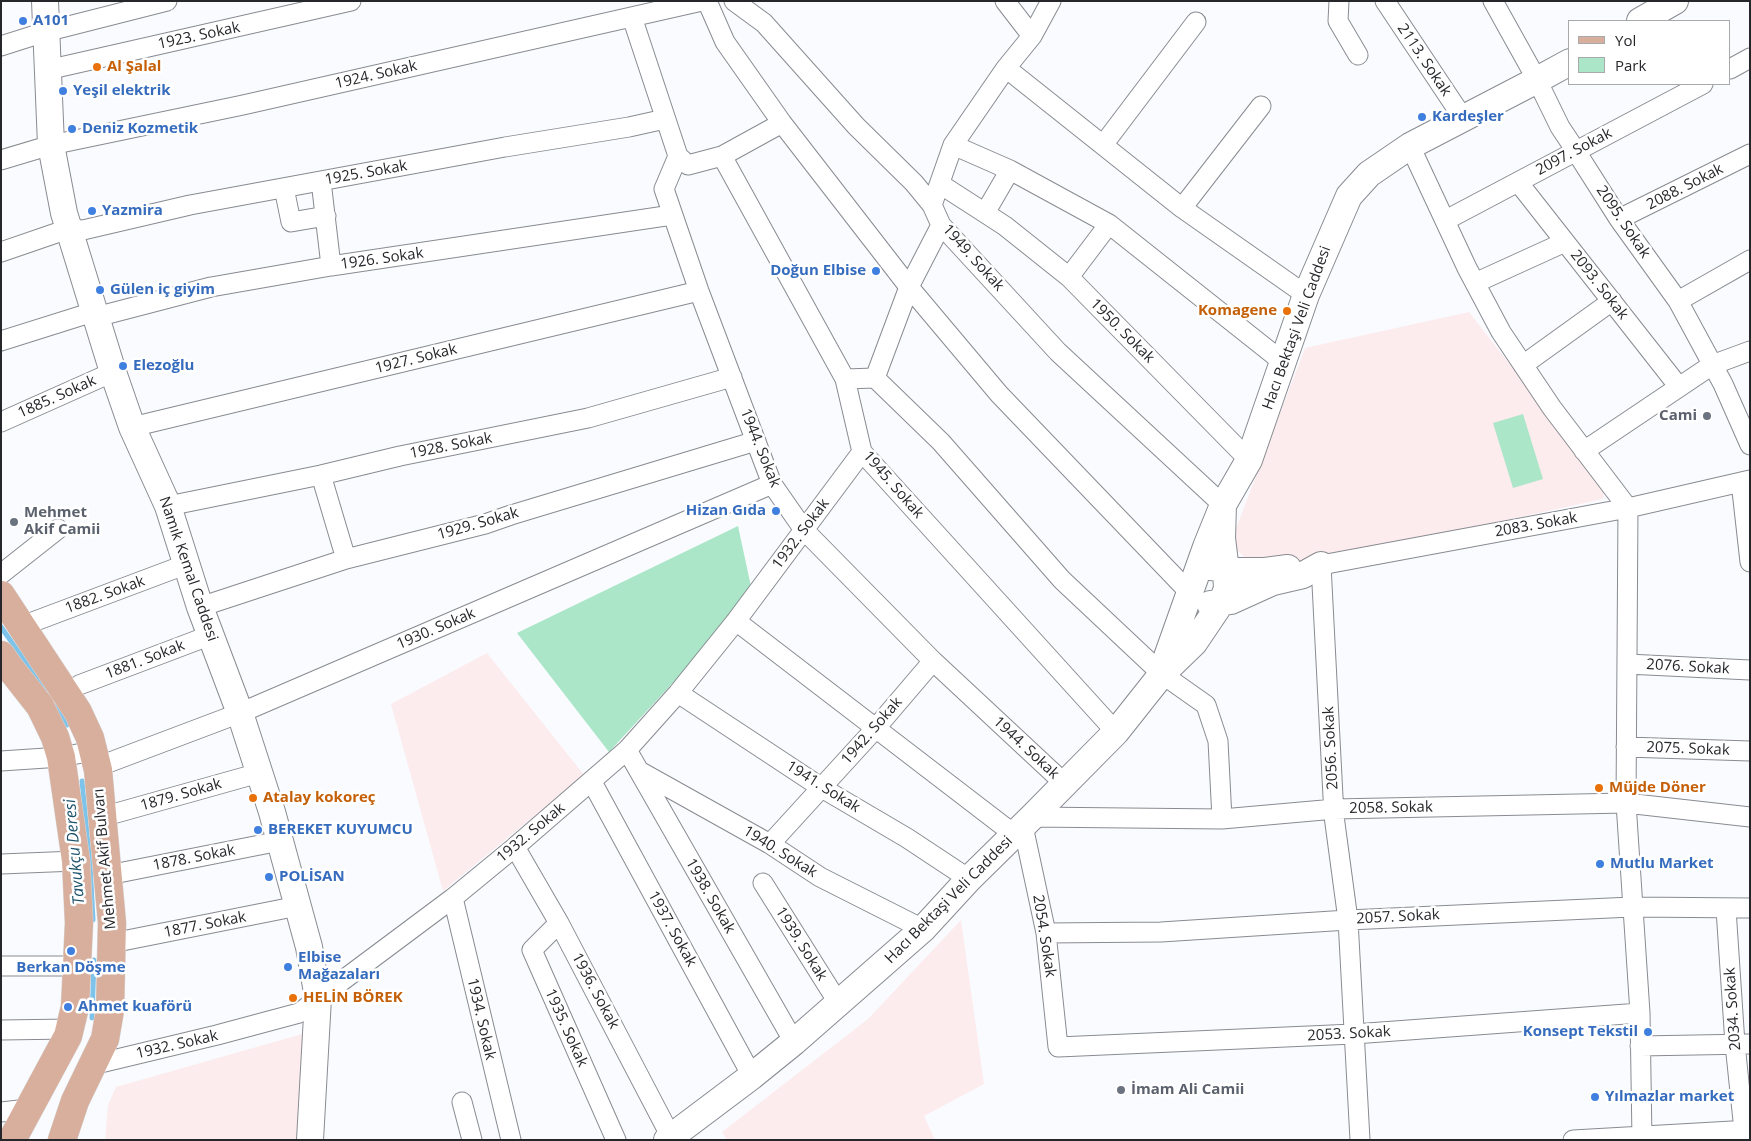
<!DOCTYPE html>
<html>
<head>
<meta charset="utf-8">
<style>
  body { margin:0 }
  #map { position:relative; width:1751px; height:1141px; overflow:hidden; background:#f9fbff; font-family:"Open Sans",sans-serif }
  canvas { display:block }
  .frame { position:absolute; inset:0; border:2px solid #26272a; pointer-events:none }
  .legend { position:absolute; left:1568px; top:20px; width:162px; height:65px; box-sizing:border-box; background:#fff; border:1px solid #a8a9aa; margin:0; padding:6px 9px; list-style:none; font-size:15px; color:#26272a }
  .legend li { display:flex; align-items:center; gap:10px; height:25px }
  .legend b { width:25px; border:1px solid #a8a9aa }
</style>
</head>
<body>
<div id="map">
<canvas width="1751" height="1141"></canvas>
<div class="frame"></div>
<ul class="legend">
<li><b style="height:6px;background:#d8af9d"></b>Yol</li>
<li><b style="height:14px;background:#abe6c8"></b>Park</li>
</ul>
</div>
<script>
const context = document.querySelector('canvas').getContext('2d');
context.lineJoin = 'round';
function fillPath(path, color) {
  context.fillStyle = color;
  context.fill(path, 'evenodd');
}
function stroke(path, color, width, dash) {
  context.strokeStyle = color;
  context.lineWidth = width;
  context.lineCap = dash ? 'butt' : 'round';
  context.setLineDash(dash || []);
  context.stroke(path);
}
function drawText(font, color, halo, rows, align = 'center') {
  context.font = font + ' "Open Sans",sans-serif';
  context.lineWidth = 5;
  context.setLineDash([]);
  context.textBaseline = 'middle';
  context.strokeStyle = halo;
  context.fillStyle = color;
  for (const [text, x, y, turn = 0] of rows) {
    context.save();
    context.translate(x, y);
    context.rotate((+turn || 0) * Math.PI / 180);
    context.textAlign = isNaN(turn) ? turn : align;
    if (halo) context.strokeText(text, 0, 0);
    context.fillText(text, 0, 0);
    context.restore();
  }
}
fillPath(new Path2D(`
  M1469 312 1605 486 1603 499 1262 573 1230 544 1305 348Z
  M487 653 584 775 443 891 391 704Z
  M961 920 984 1084 924 1116 935 1140H727L722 1132 868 1019Z
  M302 1034 305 1060 299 1140H105L108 1105 116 1087Z`), '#fdeced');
fillPath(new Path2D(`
  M1523 414 1543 479 1513 488 1493 423Z
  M738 526 753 596 609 752 517 633Z`), '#abe6c8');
stroke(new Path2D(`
  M1 627 56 705 67 725
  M82 781 90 864 93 920
  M92 1018 94 960`), '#7ec3e9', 5);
const street = new Path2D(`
  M707 1 725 42 782 123 909 287 999 394 1190 593
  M734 1 764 23 856 126 914 183 932 205 941 225 1058 352 1223 505
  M1005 1 1032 36
  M1339 1 1338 21 1358 55
  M1385 1 1463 118
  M1493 1 1537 80 1560 127 1570 142 1619 219 1678 301 1723 384 1750 445
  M632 17 678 156 664 189 699 291 772 484 804 530 933 661 1065 784
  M1 46 45 32 167 1
  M1006 68 1032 36 1051 1
  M1730 69 1750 58
  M47 70 351 1
  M1103 145 1196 22
  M1410 146 1467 268 1501 332 1552 408 1628 508 1626 803 1640 1013 1642 1140
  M678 156 688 165 722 156 845 379 862 452 1116 732
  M722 156 782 123
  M1 160 51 145 243 105 702 1
  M1010 170 985 213 1005 226 1069 277 1249 460
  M321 181 331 266
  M1518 182 1679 387
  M940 184 985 213
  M284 188 291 222 326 216
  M932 205 953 145
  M1182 208 1261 106
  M1619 219 1750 154
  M1446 220 1703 84
  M1 252 68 229 83 230 190 205 505 147 629 127 665 119
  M1069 277 1109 224
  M1475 283 1565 242
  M1678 301 1750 260
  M96 317 211 287 331 266 672 215
  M1 341 93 312
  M1283 362 1109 224 1010 170 953 145 1006 68 1182 208 1306 295
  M1523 365 1612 301
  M875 378 909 287 941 225
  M845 379 875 378 941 442 1062 580 1162 674 1206 705 1218 741 1222 819
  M1 422 113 372
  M132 427 699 291
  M1584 451 1712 365 1750 351
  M321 475 346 559
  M1741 482 1750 562
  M168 506 321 475 400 456 588 418 732 377
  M1 574 58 529
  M200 607 346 559 485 524 511 515 756 441
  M736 621 1015 835
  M22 626 187 564
  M1627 664 1750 670
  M79 685 211 635
  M678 693 822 788 907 838 969 879
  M1626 747 1750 751
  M627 750 794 1042
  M1 761 61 757 93 751
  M97 767 240 713 772 484
  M641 772 770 844 820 877 923 929
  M592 782 752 1076
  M102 817 259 773
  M1032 817 1222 819 1335 809 1626 803 1750 817
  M1023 826 1046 933 1058 1047 1354 1034 1640 1013
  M770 844 875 729 933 661
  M515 847 559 923 671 1137
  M1 864 76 861
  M108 875 280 841
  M763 883 839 1004
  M453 898 511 1140
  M1726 909 1735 1044 1745 1140
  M559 923 532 950 616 1140
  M1046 933 1161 932 1348 920 1632 907 1750 908
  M112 943 298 906
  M1 966H77
  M1 1030 70 1029
  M1640 1046 1750 1044
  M92 1065 217 1035 299 1013 453 898 515 847 627 750 678 693 736 621 862 452
  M462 1102 472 1140
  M1 1112 28 1109
  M1360 1140 1348 920 1334 816 1321 565 1628 508 1750 480
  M1573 1140 1750 1130`);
const secondary = new Path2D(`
  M45 1 51 145 64 213 113 372 132 427 168 506 200 607 240 713 272 812 309 947 318 998 310 1140
  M1640 21 1675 1
  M1210 567 1237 571H1265L1288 568
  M1210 604 1231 601 1273 582 1303 575 1321 565
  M1163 668 1206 547 1223 505 1249 460 1306 295 1349 196 1369 174 1410 146 1537 80 1570 62
  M667 1140 752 1076 794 1042 923 929 969 879 1032 817 1116 732 1162 674 1194 643 1221 603 1227 589 1226 571 1222 538 1223 505`);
const primary = new Path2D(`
  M1 595 78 712 90 738 98 770 112 923 110 1010 105 1039 75 1101 62 1140
  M1 655 10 668 40 706 55 737 61 757 76 861 79 923 75 1007 68 1036 12 1140`);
stroke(street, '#888b91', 21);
stroke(secondary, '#888b91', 28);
stroke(primary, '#d8d8d9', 29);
stroke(street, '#fff', 19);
stroke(secondary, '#fff', 26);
stroke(primary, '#d8af9d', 28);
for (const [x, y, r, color] of [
  [23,21,5,"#3f7fe0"],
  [97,67,5,"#e8710a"],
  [63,91,5,"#3f7fe0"],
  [1422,117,5,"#3f7fe0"],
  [72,129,5,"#3f7fe0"],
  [92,211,5,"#3f7fe0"],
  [876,271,5,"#3f7fe0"],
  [100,290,5,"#3f7fe0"],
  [1287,311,5,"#e8710a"],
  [123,366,5,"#3f7fe0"],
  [1707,416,5,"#6b7280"],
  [776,511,5,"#3f7fe0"],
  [14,522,5,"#6b7280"],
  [1599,788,5,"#e8710a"],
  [253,798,5,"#e8710a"],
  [258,830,5,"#3f7fe0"],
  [1600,864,5,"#3f7fe0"],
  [269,877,5,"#3f7fe0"],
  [71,951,5,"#3f7fe0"],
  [288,967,5,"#3f7fe0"],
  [293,998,5,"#e8710a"],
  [68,1007,5,"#3f7fe0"],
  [1648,1032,5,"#3f7fe0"],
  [1121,1090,5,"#6b7280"],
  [1595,1097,5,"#3f7fe0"]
]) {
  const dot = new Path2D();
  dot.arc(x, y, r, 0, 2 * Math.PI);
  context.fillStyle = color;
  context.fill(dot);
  stroke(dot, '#fff', 2);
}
drawText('bold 15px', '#366cbe', '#fff', [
  ["A101",33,21],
  ["Yeşil elektrik",73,91],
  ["Kardeşler",1432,117],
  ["Deniz Kozmetik",82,129],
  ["Yazmira",102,211],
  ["Doğun Elbise",866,271,"right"],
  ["Gülen iç giyim",110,290],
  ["Elezoğlu",133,366],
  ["Hizan Gıda",766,511,"right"],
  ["BEREKET KUYUMCU",268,830],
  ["Mutlu Market",1610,864],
  ["POLİSAN",279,877],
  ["Elbise",298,958],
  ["Mağazaları",298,975],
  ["Berkan Döşme",71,968,"center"],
  ["Ahmet kuaförü",78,1007],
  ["Konsept Tekstil",1638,1032,"right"],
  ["Yılmazlar market",1605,1097]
], 'left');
drawText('15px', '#26272a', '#fff', [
  ["1923. Sokak",199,36,-12],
  ["2113. Sokak",1424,60,56],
  ["1924. Sokak",376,75,-13],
  ["2097. Sokak",1574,152,-28],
  ["1925. Sokak",366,173,-10],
  ["2088. Sokak",1685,187,-27],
  ["2095. Sokak",1623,222,56],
  ["1949. Sokak",973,258,48],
  ["1926. Sokak",382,259,-8],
  ["2093. Sokak",1599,285,52],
  ["Hacı Bektaşi Veli Caddesi",1297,328,-70],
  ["1950. Sokak",1122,331,45],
  ["1927. Sokak",416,359,-14],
  ["1885. Sokak",57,397,-24],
  ["1928. Sokak",451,446,-11],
  ["1944. Sokak",760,448,68],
  ["1945. Sokak",893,485,49],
  ["1929. Sokak",478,524,-16],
  ["2083. Sokak",1536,525,-10],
  ["1932. Sokak",801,534,-53],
  ["Namık Kemal Caddesi",188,569,71],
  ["1882. Sokak",105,595,-20],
  ["1930. Sokak",436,629,-23],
  ["1881. Sokak",145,660,-21],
  ["2076. Sokak",1688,667,3],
  ["1942. Sokak",872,731,-49],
  ["1944. Sokak",1026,748,43],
  ["2056. Sokak",1331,748,-93],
  ["2075. Sokak",1688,749,2],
  ["1941. Sokak",823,787,32],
  ["1879. Sokak",181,795,-16],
  ["2058. Sokak",1391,808,-1],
  ["1932. Sokak",531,833,-40],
  ["1940. Sokak",780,852,32],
  ["1878. Sokak",194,858,-11],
  ["Mehmet Akif Bulvarı",105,859,-95],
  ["1938. Sokak",710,896,60],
  ["Hacı Bektaşi Veli Caddesi",949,900,-45],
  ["2057. Sokak",1398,917,-3],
  ["1877. Sokak",205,925,-11],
  ["1937. Sokak",672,929,61],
  ["2054. Sokak",1044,936,81],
  ["1939. Sokak",801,944,58],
  ["1936. Sokak",595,991,62],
  ["2034. Sokak",1733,1009,-94],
  ["1934. Sokak",481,1019,77],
  ["1935. Sokak",566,1028,66],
  ["2053. Sokak",1349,1034,-3],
  ["1932. Sokak",177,1045,-13]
]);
drawText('bold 15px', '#c56008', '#fff', [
  ["Al Şalal",107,67],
  ["Komagene",1277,311,"right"],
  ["Müjde Döner",1609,788],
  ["Atalay kokoreç",263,798],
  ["HELİN BÖREK",303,998]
], 'left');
drawText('bold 15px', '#5b616d', '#fff', [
  ["Cami",1697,416,"right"],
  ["Mehmet",24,513],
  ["Akif Camii",24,530],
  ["İmam Ali Camii",1131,1090]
], 'left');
drawText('italic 16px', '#1c526c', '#fff', [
  ["Tavukçu Deresi",75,852,-95]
]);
</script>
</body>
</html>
